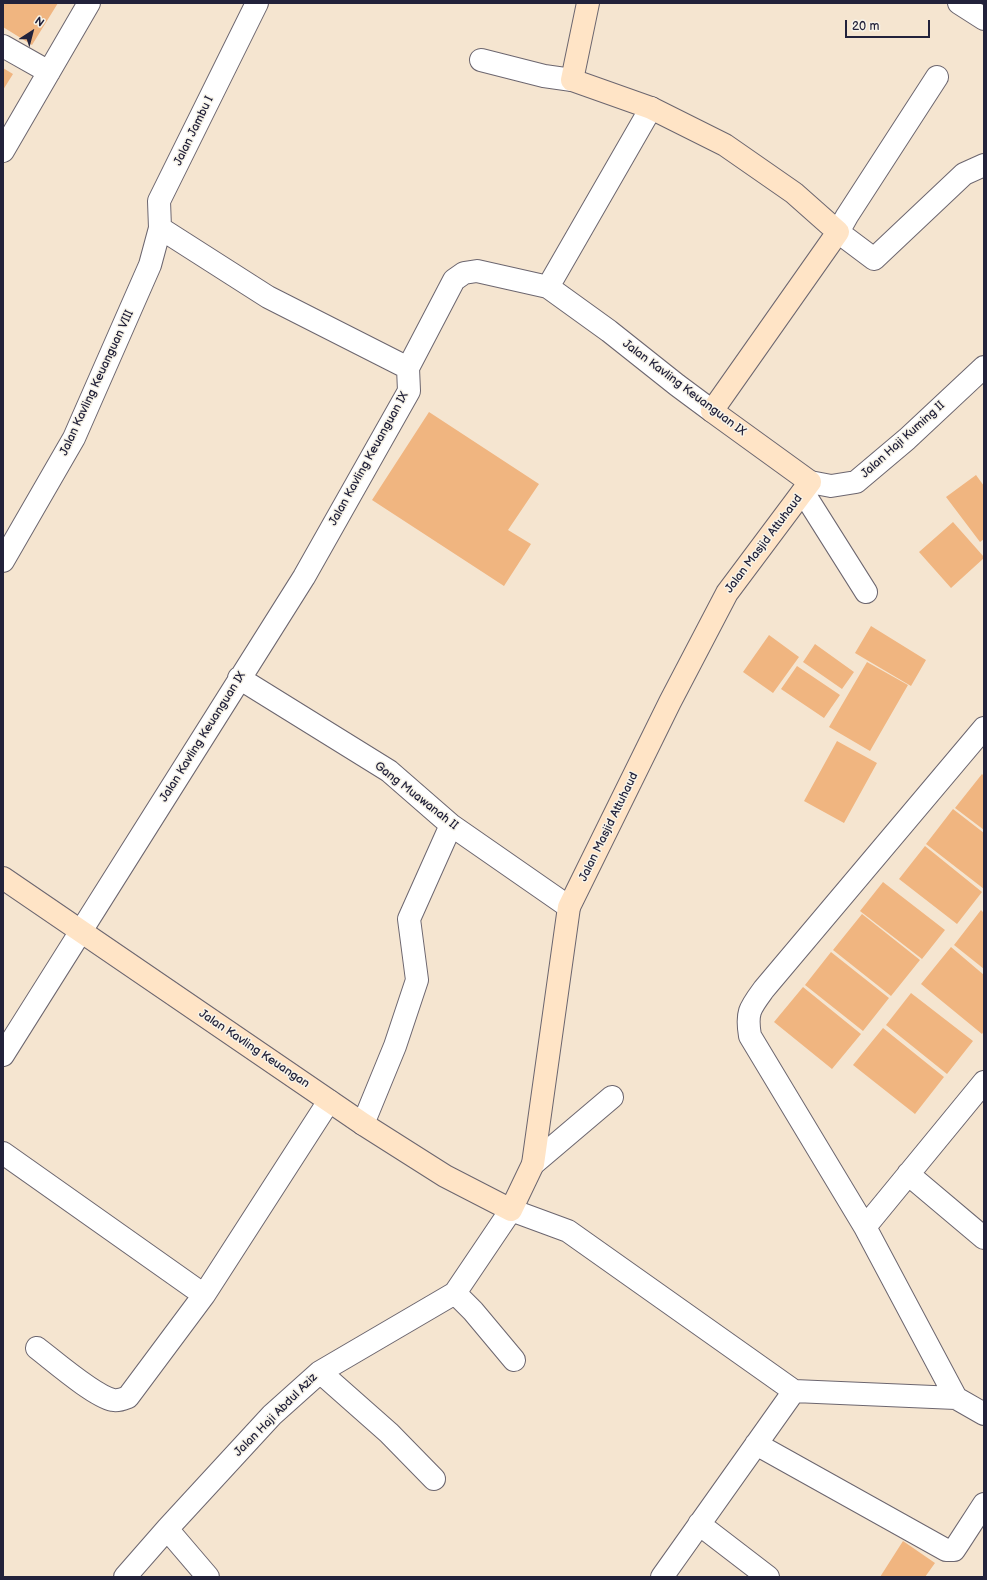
<!DOCTYPE html>
<html>
<head>
<meta charset="utf-8">
<style>
  body { margin:0 }
  #map { position:relative; width:987px; height:1580px; overflow:hidden; background:#f5e5d0; font-family:"Balsamiq Sans",sans-serif }
  canvas { display:block }
  .frame { position:absolute; inset:0; border:4px solid #22223b; pointer-events:none }
  .north { position:absolute; left:12px; top:12px; width:40px; height:40px; -webkit-text-stroke:3px #f7f3e8; paint-order:stroke; rotate:36deg; font-size:11px; font-weight:700; line-height:16px; text-align:center; color:#22223b }
  .north::after { content:''; display:block; margin:auto; width:14px; height:18px; background:#22223b; clip-path:polygon(50% 0,100% 100%,50% 72%,0 100%) }
  .scale { position:absolute; left:845px; top:20px; width:85px; height:18px; box-sizing:border-box; border:2px solid #22223b; border-top:0; padding-left:5px; font-size:12px; line-height:14px; white-space:nowrap; color:#22223b; -webkit-text-stroke:3px #f7f3e8; paint-order:stroke }
</style>
</head>
<body>
<div id="map">
<canvas width="987" height="1580"></canvas>
<div class="frame"></div>
<div class="north">N</div>
<div class="scale">20 m</div>
</div>
<script>
const context = document.querySelector('canvas').getContext('2d');
context.lineJoin = 'round';
function fillPath(path, color) {
  context.fillStyle = color;
  context.fill(path, 'evenodd');
}
function stroke(path, color, width, dash) {
  context.strokeStyle = color;
  context.lineWidth = width;
  context.lineCap = dash ? 'butt' : 'round';
  context.setLineDash(dash || []);
  context.stroke(path);
}
function drawText(font, color, halo, rows, align = 'center') {
  context.font = font + ' "Balsamiq Sans",sans-serif';
  context.lineWidth = 3;
  context.setLineDash([]);
  context.textBaseline = 'middle';
  context.strokeStyle = halo;
  context.fillStyle = color;
  for (const [text, x, y, turn = 0] of rows) {
    context.save();
    context.translate(x, y);
    context.rotate((+turn || 0) * Math.PI / 180);
    context.textAlign = isNaN(turn) ? turn : align;
    if (halo) context.strokeText(text, 0, 0);
    context.fillText(text, 0, 0);
    context.restore();
  }
}
fillPath(new Path2D(`
  M3 3H58L32 45 3 27Z
  M3 68 13 74 3 90Z
  M429 412 539 484 508 530 531 544 504 586 372 500Z
  M976 475 984 486V539L980 542 946 497Z
  M953 522 984 557V558L951 588 919 552Z
  M871 626 926 660 911 686 855 653Z
  M769 635 799 657 773 693 743 672Z
  M815 644 854 672 842 689 803 662Z
  M867 662 908 685 870 751 829 727Z
  M797 666 840 695 824 718 781 689Z
  M837 741 877 763 844 823 804 801Z
  M982 774 984 776V830L955 808Z
  M953 809 984 833V889L926 844Z
  M925 846 982 892 957 924 899 879Z
  M883 882 945 930 922 959 860 911Z
  M981 910 984 913V969L954 945Z
  M862 914 920 960 891 996 833 950Z
  M951 947 984 975V1031L982 1034 921 984Z
  M831 952 889 998 863 1031 805 985Z
  M803 987 861 1034 832 1069 774 1022Z
  M911 993 973 1041 947 1074 886 1025Z
  M883 1028 944 1077 915 1114 853 1065Z
  M903 1541 935 1563 925 1577H880Z`), '#f0b580');
const street = new Path2D(`
  M959 3 984 19
  M3 46 49 72
  M481 60 544 76 572 80
  M937 77 847 216 838 232 874 259 964 174 984 165
  M3 151 89 3
  M160 228 268 297 408 368
  M548 287 651 108
  M810 482 831 486 856 482 907 439 984 367
  M803 492 866 592
  M3 561 74 438 150 265 160 228 159 201 257 3
  M239 678 389 771 451 825 569 907
  M3 1055 304 577 409 391 408 368 454 280 464 273 477 271 548 287 609 331 677 385 712 411
  M363 1124 395 1046 417 980 409 919 451 825
  M3 1153 204 1295
  M533 1164 612 1097
  M908 1174 984 1238
  M865 1227 984 1082
  M455 1293 473 1311 514 1360
  M37 1348C54 1361 94 1396 113 1400 119 1401 123 1399 128 1397L204 1295 329 1101
  M320 1372 389 1433 434 1479
  M956 1398 865 1227 750 1036C746 1012 750 1008 764 989L984 728
  M756 1444 946 1550H954L958 1544 984 1504
  M699 1524 768 1577
  M167 1529 208 1577
  M125 1577 167 1529 272 1415 320 1372 455 1293 511 1210 568 1231 794 1391 956 1398 984 1414
  M662 1577 794 1391`);
const secondary = new Path2D(`
  M3 878 363 1124 445 1176 511 1210 533 1164 569 907 670 702 727 593 810 482 712 411 838 232 794 193 725 145 651 108 572 80 588 3`);
stroke(street, '#6c666f', 24);
stroke(secondary, '#6c666f', 24);
stroke(street, '#fff', 22);
stroke(secondary, '#ffe4c6', 22);
drawText('12px', '#22223b', '#f7f3e8', [
  ["Jalan Jambu I",194,131,-64],
  ["Jalan Kavling Keuanguan VIII",97,383,-65],
  ["Jalan Kavling Keuanguan IX",684,388,37],
  ["Jalan Haji Kuming II",903,440,-42],
  ["Jalan Kavling Keuanguan IX",369,459,-61],
  ["Jalan Masjid Attuhaud",764,544,-53],
  ["Jalan Kavling Keuanguan IX",203,737,-58],
  ["Gang Muawanah II",416,796,38],
  ["Jalan Masjid Attuhaud",609,827,-64],
  ["Jalan Kavling Keuangan",254,1049,34],
  ["Jalan Haji Abdul Aziz",276,1415,-45]
]);
</script>
</body>
</html>
